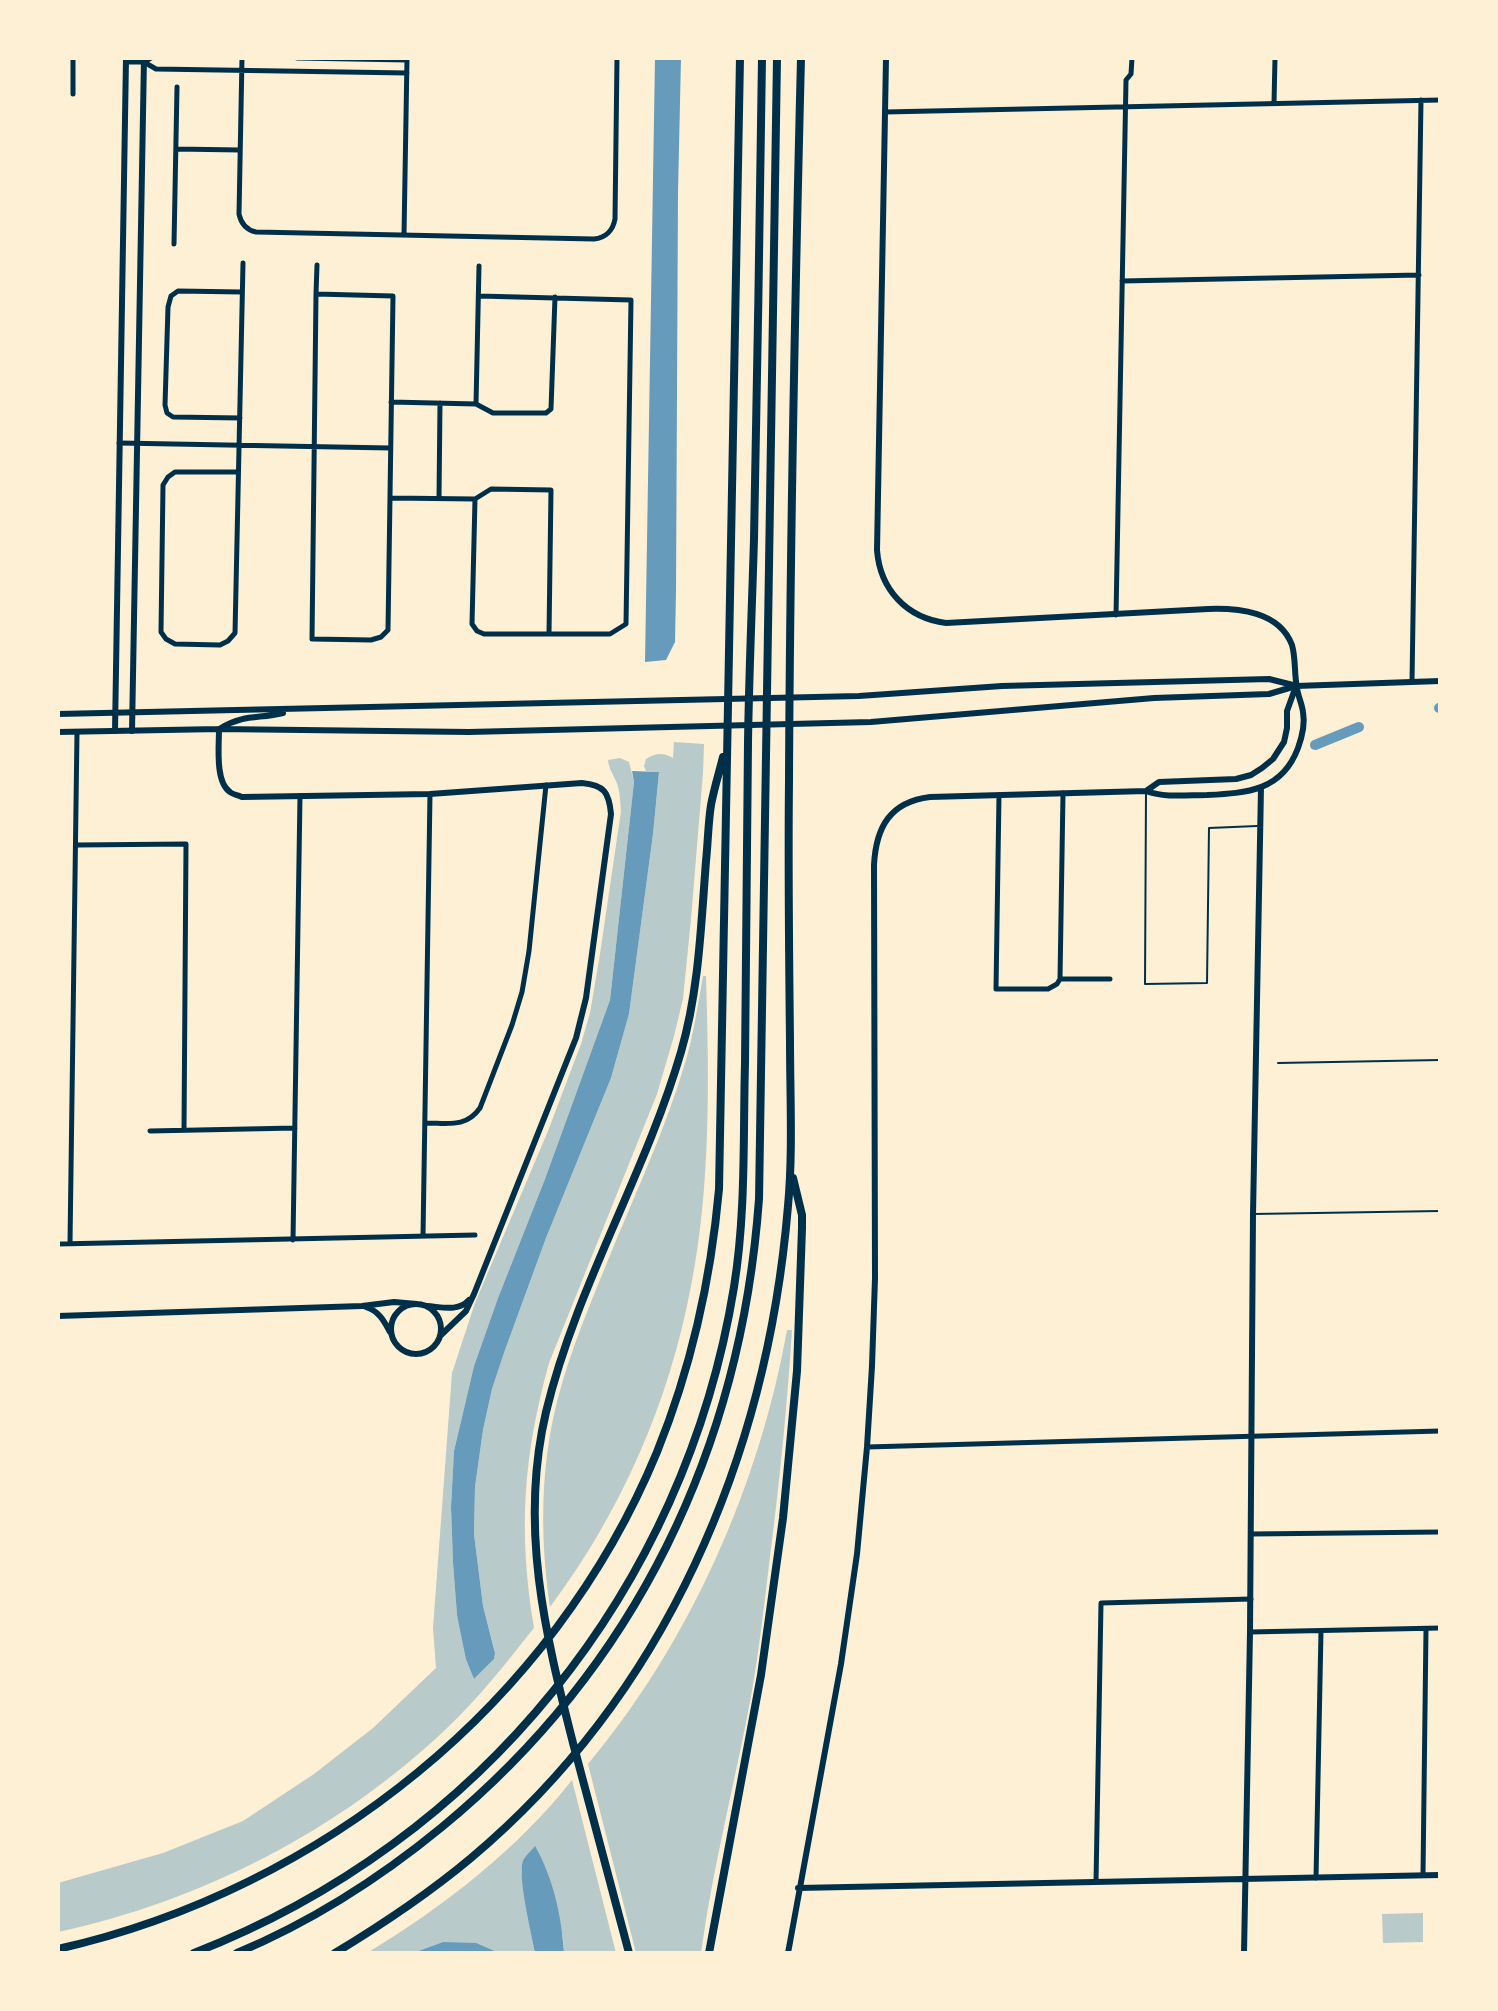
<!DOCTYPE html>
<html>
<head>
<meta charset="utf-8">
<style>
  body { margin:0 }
  #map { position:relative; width:1498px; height:2011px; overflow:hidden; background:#fdf0d5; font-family:Arial,sans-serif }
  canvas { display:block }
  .frame { position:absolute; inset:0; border:60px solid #fdf0d5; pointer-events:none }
</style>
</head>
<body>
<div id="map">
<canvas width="1498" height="2011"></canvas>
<div class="frame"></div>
</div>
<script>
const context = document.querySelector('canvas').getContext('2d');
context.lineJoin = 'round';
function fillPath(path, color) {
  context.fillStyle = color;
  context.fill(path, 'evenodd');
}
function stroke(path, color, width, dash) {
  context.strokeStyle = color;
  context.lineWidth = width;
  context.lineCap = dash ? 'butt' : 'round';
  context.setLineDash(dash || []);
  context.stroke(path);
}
fillPath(new Path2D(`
  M674 742 704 744 703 773 691 919 683 999 674 1036 657 1094 549 1363C523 1457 518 1532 534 1628 506 1663 479 1698 446 1729 340 1830 202 1901 58 1932V1883L163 1853 243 1821 314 1774 373 1728 436 1668 433 1628 452 1373 475 1303 548 1131 581 1044 590 1013 600 954 621 811C620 801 620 789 616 781 612 772 609 769 608 760L620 758 629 762 634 782 610 1000 545 1179 498 1298 474 1366 454 1451 451 1507 453 1563 457 1615 474 1679 494 1659 495 1652 483 1606 474 1534 475 1487 483 1430 492 1389 505 1350 546 1238 611 1078 629 1014 653 834 659 772 646 771 644 766 646 759C656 753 663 752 673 758Z
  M703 976H706C709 1079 711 1185 691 1286 669 1403 621 1512 550 1607 541 1545 540 1482 553 1419 564 1367 584 1319 604 1270 632 1200 665 1132 686 1060 694 1032 698 1004 703 976Z
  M787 1330H792C787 1409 779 1487 769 1565 764 1607 759 1650 752 1691 736 1779 713 1865 701 1953H636L588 1764C690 1642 759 1486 787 1330Z
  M572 1780 616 1953H564L563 1937 552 1891 521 1869 525 1900 535 1953H499L443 1942 413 1953H367C443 1907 517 1850 572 1780Z
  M1423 1913V1942L1383 1943 1382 1914Z`), '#b9caca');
fillPath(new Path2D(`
  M655 58H681L678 192 676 591 675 642 666 660 645 662Z
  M632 771 659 772 653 834 629 1014 611 1078 546 1238 505 1350 492 1389 483 1430 475 1487 474 1534 483 1606 495 1653 494 1659 474 1679 466 1659 457 1615 453 1563 451 1507 454 1451 474 1366 498 1298 545 1179 610 1000 634 782Z
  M535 1846C553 1877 562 1918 564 1953H535C532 1936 517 1875 523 1861 525 1856 531 1851 535 1846Z
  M443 1942 476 1943 499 1953H413Z`), '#669bbc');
stroke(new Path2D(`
  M1439 708H1440
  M1315 745 1359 727`), '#669bbc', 10);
stroke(new Path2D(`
  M1146 792 1145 984 1207 983 1209 828 1257 826
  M1278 1063 1440 1060
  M1253 1214 1440 1211`), '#003049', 2);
stroke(new Path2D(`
  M242 58 239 214C241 224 247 230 256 232L594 239C606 238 613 230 615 219L617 58
  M297 58 407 60
  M126 62H144L151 58
  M144 62 156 69 407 73
  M73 94V58
  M1274 103 1275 58
  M885 112 1440 100
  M176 149 240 150
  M404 235 407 58
  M174 244 177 87
  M1122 281 1419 275
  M316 294 393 296 388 630 381 637 371 640 312 639 316 294 317 265
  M391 402 476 404 493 413H546L551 409 555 297
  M476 404 479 266
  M240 418 173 417 167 413 165 405 168 307 171 296 178 291 242 292
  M119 443 390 448
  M238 472H175L168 477 163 485 161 632 166 639 175 644 220 645 228 641 235 633 243 263
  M391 498 475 499 491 489 551 490 549 634
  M439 498 440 403
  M475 499 472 624 477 631 484 634H610L626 624 631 300 479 296
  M1116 615 1126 80 1131 74 1132 58
  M1412 682 1421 100
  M999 795 996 989H1048L1057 984 1060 979 1063 793
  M77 845 186 844 184 1130
  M1060 979H1110
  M426 1123C448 1123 466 1128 480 1108L512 1025 522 992 529 951 546 785
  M150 1131 295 1128
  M423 1236 430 794
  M293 1240 300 796
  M70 1243 77 732
  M58 1244 475 1235
  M867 1447 1440 1431
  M1251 1534 1440 1532
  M1250 1632 1440 1628
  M1423 1875 1426 1629
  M1316 1878 1321 1631
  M1096 1882 1101 1603 1251 1599`), '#003049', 5);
stroke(new Path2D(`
  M219 729C219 746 215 782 230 792 232 794 240 796 242 797L430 794 582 783C604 785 609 792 611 814L586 998 576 1038 474 1294 466 1311 440 1336
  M115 731 126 58
  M132 731 144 58
  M1146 791 1159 782 1236 779 1251 775 1262 768 1273 759 1284 742 1287 728V711L1296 686
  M391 1329a25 25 0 1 1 50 0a25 25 0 1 1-50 0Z
  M427 1306C442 1307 458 1312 469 1300
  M366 1307C379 1311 384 1321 390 1332
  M58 1316 362 1306 394 1302 417 1304
  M798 1888 1440 1875
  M788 1953 841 1664 857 1554 867 1447 872 1366 875 1278 874 865C876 827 890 802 930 797L1146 791C1165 798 1187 795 1207 795 1247 793 1282 791 1298 748 1302 737 1305 723 1303 712 1302 704 1298 696 1297 688 1294 674 1296 659 1292 645 1279 611 1238 608 1208 609L946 623C907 618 880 590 877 550L886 58
  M1244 1953 1250 1632 1253 1214 1261 787`), '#003049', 6);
stroke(new Path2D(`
  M58 714 859 696 1002 686 1269 679 1293 685
  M221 728C244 714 259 719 283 713
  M58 732 219 729 469 732 871 722 1154 698 1269 694 1296 686 1440 681`), '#003049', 6);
stroke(new Path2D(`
  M58 1949C322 1889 553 1704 657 1452 691 1368 711 1279 719 1189L740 58
  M194 1953C480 1842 685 1589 734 1287 746 1213 743 1137 745 1063 746 956 747 849 748 742 749 674 752 607 754 539 758 379 759 218 762 58
  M237 1953C311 1922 380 1878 442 1827 636 1667 741 1448 759 1199L777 58
  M335 1953C383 1924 428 1894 471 1858 666 1694 767 1457 788 1206 793 1152 790 1096 790 1041 789 955 788 868 789 782 790 541 795 299 801 58
  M629 1953C610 1883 591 1813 573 1743 545 1633 519 1526 546 1412 576 1287 645 1175 681 1052 699 990 701 925 706 861 708 843 708 824 711 805 714 789 719 773 723 757
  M709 1953 761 1675 783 1518 797 1371 802 1228V1215L793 1178`), '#003049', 8);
</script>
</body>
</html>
